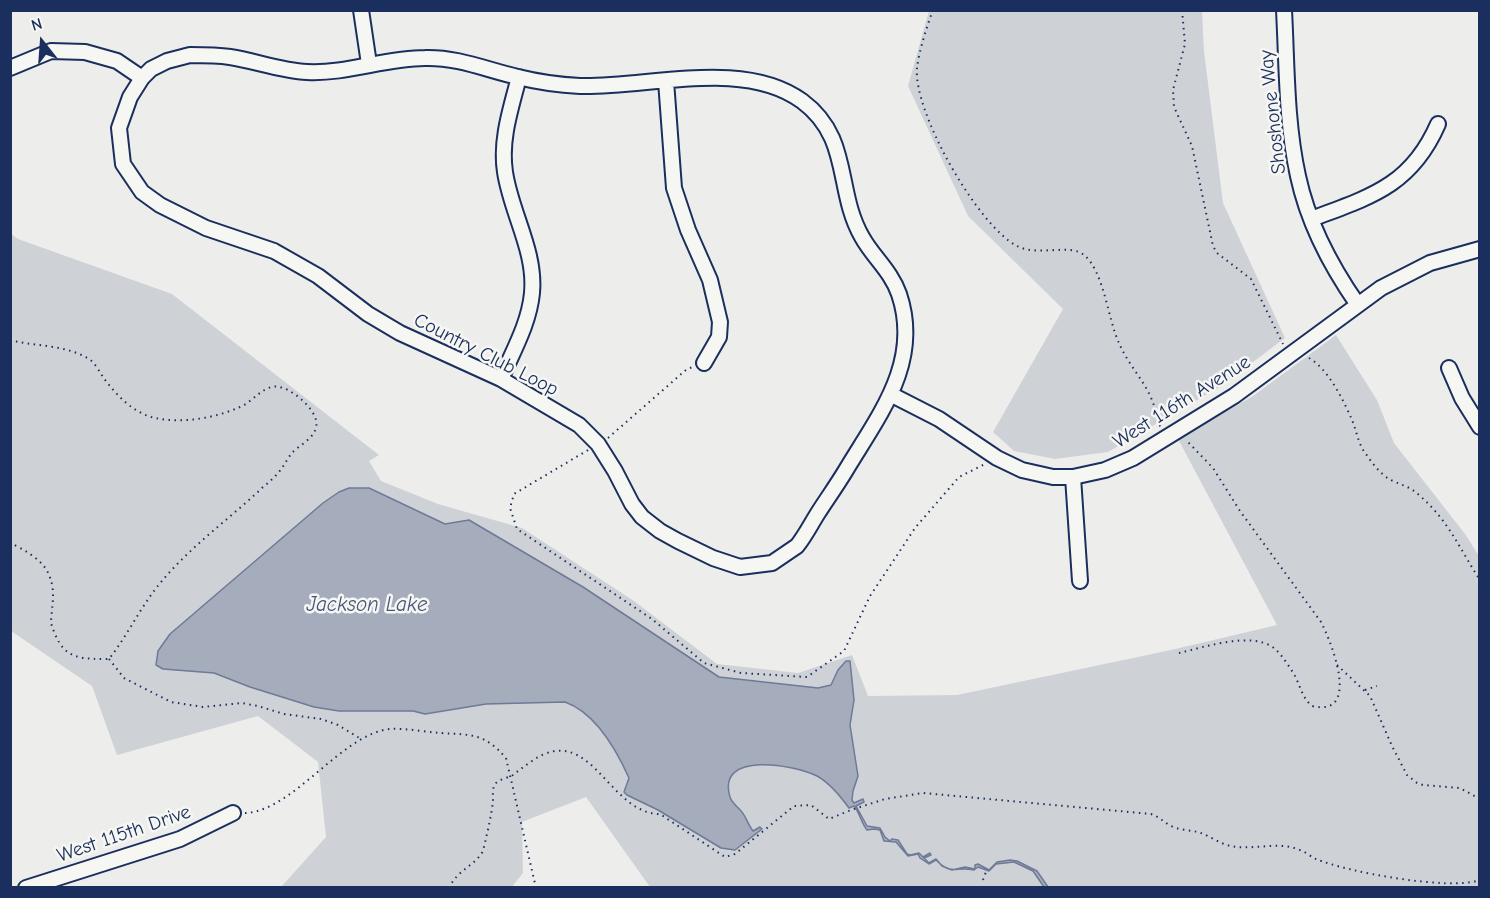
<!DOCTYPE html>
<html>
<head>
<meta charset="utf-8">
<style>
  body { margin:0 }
  #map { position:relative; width:1490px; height:898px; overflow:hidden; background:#edeeec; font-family:"Comic Neue",sans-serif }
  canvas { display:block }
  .frame { position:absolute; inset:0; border:12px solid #1b2f5e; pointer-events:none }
  .north { position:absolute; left:12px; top:12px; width:60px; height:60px; -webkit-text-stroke:4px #f6f6f2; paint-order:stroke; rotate:343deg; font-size:16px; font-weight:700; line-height:24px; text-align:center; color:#1b2f5e }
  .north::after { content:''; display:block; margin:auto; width:21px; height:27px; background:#1b2f5e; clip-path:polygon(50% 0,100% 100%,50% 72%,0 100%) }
</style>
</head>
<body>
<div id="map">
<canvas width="1490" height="898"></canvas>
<div class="frame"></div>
<div class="north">N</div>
</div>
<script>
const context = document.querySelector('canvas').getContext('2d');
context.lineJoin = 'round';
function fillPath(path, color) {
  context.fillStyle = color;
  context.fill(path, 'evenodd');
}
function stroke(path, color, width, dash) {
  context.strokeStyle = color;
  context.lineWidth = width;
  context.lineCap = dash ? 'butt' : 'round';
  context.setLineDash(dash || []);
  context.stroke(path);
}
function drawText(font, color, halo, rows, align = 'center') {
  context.font = font + ' "Comic Neue",sans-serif';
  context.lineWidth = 5;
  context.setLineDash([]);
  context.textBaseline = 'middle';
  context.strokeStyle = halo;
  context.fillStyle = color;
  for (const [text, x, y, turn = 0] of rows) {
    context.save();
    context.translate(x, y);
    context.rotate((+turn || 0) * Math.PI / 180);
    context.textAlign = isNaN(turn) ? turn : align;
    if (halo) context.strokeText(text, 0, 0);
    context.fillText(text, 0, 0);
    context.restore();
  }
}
fillPath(new Path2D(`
  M929 11H1202L1204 51 1223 203 1285 338 1221 386 1108 452 1055 459 1014 451 993 432 1063 309 968 216 908 86Z
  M11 234 18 239 172 294 379 455 369 461 381 481 438 504 522 528 634 601 717 664 798 673 852 655 868 696 957 695 1171 650 1277 625 1178 439 1253 396 1336 335 1377 400 1394 443 1465 534 1479 556V887H650L586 797 522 822 523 873 512 887H281L326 837 318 762 258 716 117 755 92 686 11 631Z`), '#ced2d7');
const water = new Path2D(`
  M349 488H369L445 524 469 520 583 587 719 677 818 688 831 685 838 670 846 661H850L854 700 850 725 858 776 853 791 852 800 854 803 863 799 864 802 856 806 867 826 880 828 885 837 890 841 892 839 898 840 907 854 910 855 919 853 923 857 930 853 931 855 924 858 929 863 936 859 942 866 952 870 965 867 975 869V865L978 864 989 870 997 862 1010 860 1017 861 1037 871 1048 887H1044L1033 871 1014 862 996 864 989 871 978 867 974 870C955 866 952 876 936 860L929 864 920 858 918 854 908 856 896 842 884 841 880 830 874 829 867 830C861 823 860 813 854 806L849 808C841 797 830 783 817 776 795 765 716 750 730 797 732 804 740 808 744 815 747 820 749 826 753 831L760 827 762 829 735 850 721 848 658 810 627 795 624 792 629 778C616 749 596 713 565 702L486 704 425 714 413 711H339L314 707 250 687 214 673 163 669 156 665 158 651 170 634 323 503 339 492Z`);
fillPath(water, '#a5acbc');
stroke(water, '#6e7a96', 1.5);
const street = new Path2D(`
  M361 10 369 64
  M1284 10C1287 65 1286 122 1298 176 1308 223 1330 265 1358 305
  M190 55C203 55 217 55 230 57 256 61 281 71 307 72 347 74 385 58 425 58 458 57 487 70 518 77 538 82 560 85 580 86 648 88 743 58 802 101 852 138 835 190 862 237 873 257 891 271 899 294 922 362 879 415 846 470 837 485 827 499 818 513 811 524 805 536 797 546L772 563 740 567 713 558 678 541 660 531 642 517 632 504 615 471 598 444 579 425 501 379 400 333 368 314 318 276 274 251 206 228 160 205 142 192 123 164 119 128 130 97 142 78 151 69 167 61Z
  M10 68 51 51 85 52 117 61 142 78
  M666 81 674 188 688 230 710 280 720 322 719 337 704 363
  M1311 219C1370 197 1411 186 1438 124
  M1449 368 1462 398 1480 427
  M501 379C513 351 529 324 532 293 536 251 511 213 505 172 500 140 511 108 519 77
  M892 395 939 419 997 458 1022 470 1053 477H1073L1105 470 1133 458 1234 396 1381 288 1430 263 1480 249
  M1073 477 1080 581
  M26 888 180 839 233 813`);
stroke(street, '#1b2f5e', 18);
stroke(new Path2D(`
  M933 10C927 26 919 51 917 68 913 112 978 226 1017 246 1038 257 1070 243 1084 255 1104 271 1108 320 1119 343 1131 372 1157 391 1157 425L1161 426
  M1182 10 1185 44 1173 90 1174 107 1192 146 1213 246 1217 253 1251 279 1283 344
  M10 340C37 347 64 344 89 359 95 363 99 371 103 377 116 395 133 413 155 418 182 424 215 418 240 407 255 401 265 381 283 388 296 392 320 413 316 427 314 439 299 445 292 453 287 459 284 466 279 472 274 478 268 483 262 488 227 521 187 549 157 587 139 610 127 636 109 659 84 659 65 660 55 634 53 629 51 625 51 621 52 605 56 591 49 575 44 561 24 549 10 543
  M1309 358C1328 369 1343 399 1352 420 1357 432 1358 444 1366 454 1372 463 1381 475 1391 480 1401 485 1411 487 1419 495 1449 521 1459 548 1480 580
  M608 438 687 369 693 367
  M588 450 514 494 510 508 517 529 652 619 704 663 741 673 807 677 844 651 870 596 915 528 959 477 985 464
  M1179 653C1205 647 1251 631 1274 648 1282 655 1288 665 1294 674 1300 685 1302 698 1312 706 1362 718 1331 641 1321 622L1240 511 1213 468 1187 441
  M109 659 124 678 171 702 203 707 242 703 258 706 284 714 321 719 338 725 361 739
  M1337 665 1370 696 1392 746 1407 775 1417 783 1423 785 1460 788 1480 799
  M1365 690 1377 686
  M245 813C294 811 341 734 390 729 406 728 425 732 441 733 472 735 484 733 506 758L536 888
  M983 880 987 869
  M449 888C458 869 475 866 483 851 487 834 491 818 493 801 493 795 492 787 496 783 500 779 508 778 513 775 519 770 525 766 532 761 591 720 608 814 660 814L725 857 735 854 794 806 811 805 829 819 851 810 885 799 923 793 1151 814C1159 817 1164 822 1171 826 1179 830 1189 830 1198 832 1208 835 1217 842 1227 845 1251 852 1277 840 1300 850 1306 852 1311 857 1316 859 1347 872 1449 891 1480 880`), '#1b2f5e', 2, [1.5, 4.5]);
stroke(street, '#f6f6f2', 14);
drawText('20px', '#1b2f5e', '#f6f6f2', [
  ["Shoshone Way",1273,112,-96],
  ["Country Club Loop",486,355,27],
  ["West 116th Avenue",1182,402,-32],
  ["West 115th Drive",124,834,-19]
]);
drawText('italic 21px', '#44547a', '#f6f6f2', [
  ["Jackson Lake",367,605]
]);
</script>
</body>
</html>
